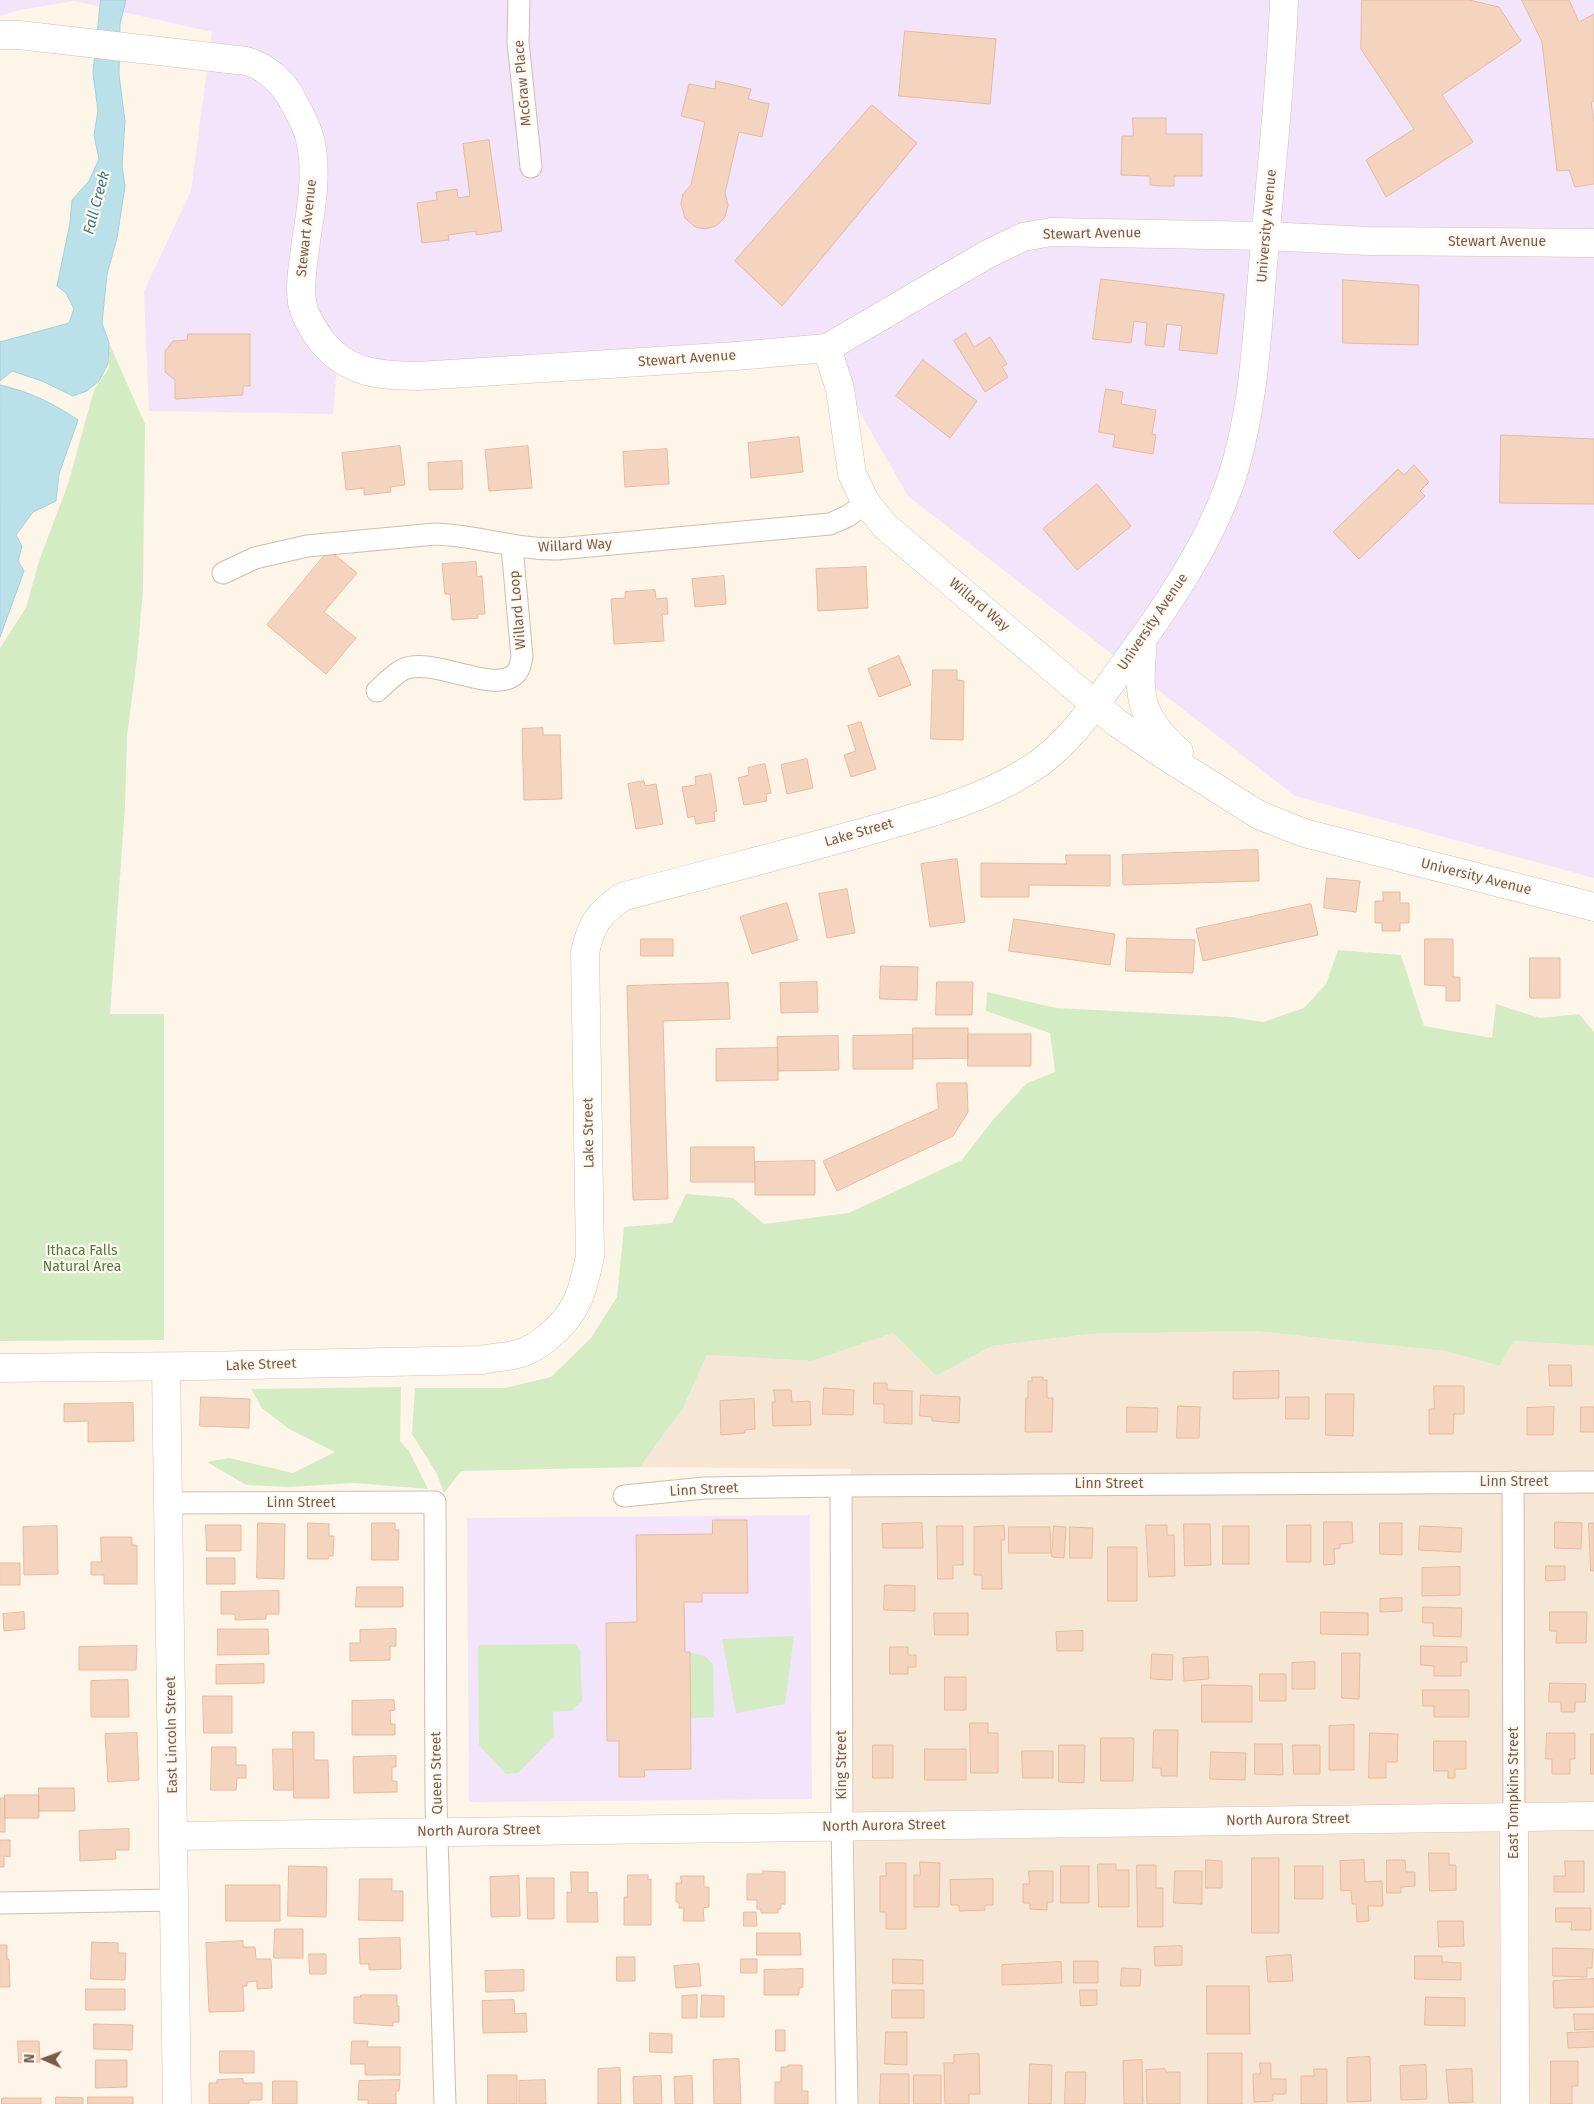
<!DOCTYPE html>
<html>
<head>
<meta charset="utf-8">
<style>
  body { margin:0 }
  #map { position:relative; width:1594px; height:2104px; overflow:hidden; background:#fdf5e7; font-family:"Fira Sans",sans-serif }
  canvas { display:block }
  .north { position:absolute; left:20px; top:2034px; width:50px; height:50px; -webkit-text-stroke:4px #fff9ef; paint-order:stroke; rotate:272deg; font-size:14px; font-weight:700; line-height:20px; text-align:center; color:#795b4a }
  .north::after { content:''; display:block; margin:auto; width:18px; height:22px; background:#795b4a; clip-path:polygon(50% 0,100% 100%,50% 72%,0 100%) }
</style>
</head>
<body>
<div id="map">
<canvas width="1594" height="2104"></canvas>
<div class="north">N</div>
</div>
<script>
const context = document.querySelector('canvas').getContext('2d');
context.lineJoin = 'round';
function fillPath(path, color) {
  context.fillStyle = color;
  context.fill(path, 'evenodd');
}
function stroke(path, color, width, dash) {
  context.strokeStyle = color;
  context.lineWidth = width;
  context.lineCap = dash ? 'butt' : 'round';
  context.setLineDash(dash || []);
  context.stroke(path);
}
function drawText(font, color, halo, rows, align = 'center') {
  context.font = font + ' "Fira Sans",sans-serif';
  context.lineWidth = 4.5;
  context.setLineDash([]);
  context.textBaseline = 'middle';
  context.strokeStyle = halo;
  context.fillStyle = color;
  for (const [text, x, y, turn = 0] of rows) {
    context.save();
    context.translate(x, y);
    context.rotate((+turn || 0) * Math.PI / 180);
    context.textAlign = isNaN(turn) ? turn : align;
    if (halo) context.strokeText(text, 0, 0);
    context.fillText(text, 0, 0);
    context.restore();
  }
}
fillPath(new Path2D(`
  M1254 1331 1445 1351 1498 1366 1514 1341 1594 1346V2104H857L851 1469 640 1467 683 1408 707 1355 812 1361 893 1333 936 1376 992 1346 1089 1334Z`), '#f6e7d5');
fillPath(new Path2D(`
  M0 0H1594V878L1295 796 908 496 826 354 337 365 333 414 149 411 144 291 191 191 212 32 74 1 19 10 0 16Z
  M810 1515 812 1799 469 1802 467 1518Z`), '#f2e4fa');
fillPath(new Path2D(`
  M109 343 145 424 143 590 137 659 127 736 125 807 110 1014H164V1340L0 1341V648L26 608 39 561 68 484 94 390 109 368Z
  M1338 950 1401 955 1424 1026 1492 1038 1496 1004 1540 1018 1579 1014 1594 1032V1346L1514 1341 1499 1366 1445 1351 1254 1331 1089 1334 992 1346 936 1376 893 1333 812 1361 707 1355 683 1408 640 1467 461 1471 444 1493 437 1474 412 1434 415 1388H505L551 1377 591 1338 617 1297 624 1227 672 1223 686 1194 733 1198 764 1224 849 1213 962 1160 992 1121 1027 1083 1055 1072 1050 1033 986 1011 987 992 1056 1008 1231 1017 1263 1022 1304 1008 1326 984Z
  M401 1387 400 1441 409 1451 428 1489 354 1483 289 1487 246 1485 207 1462 229 1458 293 1473 335 1452 289 1429 262 1408 251 1389Z
  M794 1636 785 1704 736 1713 722 1639Z
  M575 1644 580 1650 582 1701 571 1711 553 1712 554 1736 518 1773 506 1774 479 1745 478 1645Z
  M690 1652 705 1656 713 1665 714 1717 690 1718Z`), '#d4ecc4');
const water = new Path2D(`
  M101 0H126L120 24 119 75 125 121 122 166 125 186 117 238 107 274 102 323 109 343 108 364 99 381 87 391 73 396 42 381 12 371 0 381V342L69 323 74 309 66 293 57 286 70 223 72 200 89 181 99 159 94 135 98 111 93 73Z
  M0 385C30 392 53 403 78 420L59 474 56 501 33 512 16 535 22 546 18 561 24 571 0 637Z`);
fillPath(water, '#bae1e9');
stroke(water, '#a0d1db', 1);
const building = new Path2D(`
  M1362 0H1469L1499 7 1521 41 1442 95 1473 142 1386 197 1366 160 1414 129 1361 49Z
  M1522 0H1569L1579 22 1594 14V101L1591 102 1594 122V184L1575 187 1569 170 1557 171 1542 42Z
  M905 31 996 39 990 104 899 96Z
  M716 81 751 89 748 99 769 104 762 137 739 132 725 193 728 205 725 217 716 226 705 229 695 227 685 218 681 204 683 194 691 185 705 122 681 116 689 84 715 89Z
  M872 105 917 143 782 306 735 261Z
  M1133 118H1166V134H1202V176H1174V186H1160L1150 185V176L1121 175 1122 136H1133Z
  M489 140 502 231 476 235V231L448 235 449 240 422 243 417 203 437 200 436 192 457 189 458 198 470 196 463 144Z
  M1101 279 1224 294 1217 354 1179 350 1182 326 1167 324 1164 347 1145 345 1147 323 1134 321 1131 343 1093 339Z
  M1343 280 1419 285 1418 345 1343 343Z
  M966 333 974 347 990 337 1007 364 1002 367 1008 377 985 392 954 341Z
  M188 334H250V386H243V395L175 399V380L165 372V351L173 341 187 340Z
  M923 360 977 401 950 438 896 396Z
  M1106 389 1123 392 1121 404 1156 410 1152 434 1156 435 1153 454 1113 447 1115 435 1099 432Z
  M1501 435 1594 439V504L1500 503Z
  M799 437 803 472 751 478 748 443Z
  M400 446 405 485 390 487 391 492 364 495V488L346 490 342 453Z
  M528 446 532 488 489 491 485 450Z
  M667 449 669 484 625 487 623 452Z
  M462 461 463 489 429 490 428 463Z
  M1414 465 1429 482 1420 491 1425 496 1359 559 1333 532 1398 469 1404 475Z
  M1097 484 1131 526 1077 570 1043 529Z
  M329 550 357 573 324 612 356 638 326 674 267 625Z
  M476 562 477 577 482 576 485 614H477L478 618 452 620 450 594H445L442 564Z
  M866 567 868 608 818 611 816 569Z
  M724 576 726 604 695 607 692 579Z
  M655 590 656 599 667 598 668 614H662L664 641 614 644 611 599 625 598V592Z
  M899 656 911 685 879 697 868 669Z
  M933 670H957V680L964 681 963 740 931 739Z
  M861 722 876 769 851 777 844 755 856 751 848 726Z
  M543 728V735H560L562 799 524 800 522 729Z
  M807 759 813 788 787 794 781 765Z
  M765 764 771 793 766 794 767 801 744 805 738 778 749 775 748 768Z
  M711 774 717 811 714 812 715 821 696 824 694 816 688 818 682 787 696 785 695 777Z
  M644 781 645 786 656 784 663 824 636 829 628 784Z
  M1258 850 1259 881 1123 885 1122 855Z
  M1066 855H1110V886L1029 885V897H981V863L1066 864Z
  M957 859 965 922 930 927 921 864Z
  M1327 878 1360 881 1356 912 1324 908Z
  M847 889 855 933 827 938 819 894Z
  M1383 892H1400V903H1409V923H1400V931H1382V923H1375V901H1383Z
  M787 903 798 940 752 954 740 917Z
  M1311 904 1318 935 1203 961 1196 929Z
  M1014 919 1115 934 1110 965 1009 951Z
  M1127 938 1195 940 1193 973 1126 971Z
  M641 939H673V956H641Z
  M1425 939H1453V977H1460V1001H1446V986L1425 985Z
  M1530 958H1560V998H1530Z
  M881 966 918 967 917 1000 880 999Z
  M817 982 818 1012 781 1013 780 983Z
  M937 982H973L972 1015H936Z
  M728 983 730 1019 663 1021 668 1199 633 1200 627 986Z
  M913 1028H968V1058L913 1059Z
  M968 1034H1031V1066H968Z
  M913 1035V1069H853V1036Z
  M838 1036 839 1070 778 1071 777 1037Z
  M778 1048V1080L716 1081V1049Z
  M937 1083H967L968 1112 953 1136 837 1191 823 1161 938 1109Z
  M691 1147H754L755 1182H691Z
  M815 1161V1195H755V1162Z
  M1549 1365H1571L1572 1386H1550Z
  M1279 1371V1398L1233 1399V1372Z
  M1032 1377H1043V1380H1047V1398H1053L1052 1432H1025L1026 1398H1028V1381H1032Z
  M874 1383H887V1390L912 1391V1424L884 1423V1404H874Z
  M1434 1386H1464V1414H1454L1453 1434H1429V1409H1434Z
  M824 1388 854 1390 853 1415 823 1414Z
  M774 1390H791L792 1402 810 1401 811 1425 773 1426 772 1402H775Z
  M1326 1394H1354L1353 1436 1326 1435Z
  M921 1395 960 1397 959 1423 932 1421V1417L920 1416Z
  M201 1397 250 1399 249 1428 200 1426Z
  M1286 1397H1309V1419H1286Z
  M754 1399 755 1429 745 1430V1433L721 1435 720 1401Z
  M133 1403 134 1441 88 1442V1421L64 1422V1404Z
  M1178 1406 1200 1407 1199 1438H1177Z
  M1127 1407 1158 1408 1157 1432H1127Z
  M1554 1407 1553 1435H1527V1408Z
  M1581 1407H1594V1432H1581Z
  M713 1520H747L748 1593H702V1602H684L685 1652H690L691 1769 644 1770 645 1777H619V1741H607L606 1623 637 1622 636 1535 712 1534Z
  M1324 1522H1352L1353 1543 1340 1544V1548L1334 1549 1335 1564 1324 1565Z
  M1555 1522 1582 1523 1581 1549 1555 1548Z
  M258 1523 285 1524 284 1579 257 1578Z
  M308 1523 329 1524V1536H334L333 1556H329L328 1559H308Z
  M372 1523H395V1530H399L398 1560H372Z
  M922 1523 923 1548H883L882 1524Z
  M1380 1523H1402V1555L1380 1554Z
  M1589 1523H1594V1571H1591Z
  M1184 1524H1210L1211 1565 1185 1566Z
  M206 1525H241V1551H207Z
  M1146 1525H1167V1535H1174L1175 1576 1149 1577Z
  M1287 1525H1311V1562H1287Z
  M57 1526 58 1574 24 1575 23 1527Z
  M937 1526H963V1565H953V1579H938Z
  M1004 1526 1005 1540H1001L1002 1589H982V1575H974V1527Z
  M1054 1526 1066 1527 1064 1558 1052 1557Z
  M1223 1526H1249V1564H1223Z
  M1420 1526 1462 1528 1461 1552 1419 1550Z
  M1009 1527H1050L1051 1553H1009Z
  M1070 1527 1093 1528 1092 1558H1070Z
  M101 1537H132V1545H137V1584H104V1575H91V1562H101Z
  M1108 1547H1137V1601H1108Z
  M207 1558H235V1584H207Z
  M0 1563H20V1585H0Z
  M1546 1566H1565V1580L1546 1581Z
  M1460 1567V1595L1422 1596V1568Z
  M885 1585 915 1586V1611L884 1610Z
  M357 1587H403V1607H356Z
  M279 1591V1614H266V1619L235 1620V1614H221V1592Z
  M1402 1598V1611L1380 1612V1599Z
  M1423 1607 1462 1608 1461 1637 1433 1636V1623H1423Z
  M24 1612 25 1629 4 1631 3 1614Z
  M1321 1612 1368 1613V1635L1321 1634Z
  M1550 1612H1587L1586 1643H1556L1557 1631H1550Z
  M934 1613H968V1635H935Z
  M218 1629H268L269 1654 218 1655Z
  M396 1629V1646H390V1660L350 1661V1643H360V1630Z
  M1083 1631V1651H1057L1056 1632Z
  M137 1646 136 1670H79V1647Z
  M1421 1646 1467 1647V1662H1461V1676H1434V1666L1421 1665Z
  M890 1647H908V1655H916V1667H908V1674H890Z
  M1342 1653H1360L1359 1699 1342 1698Z
  M1152 1654 1173 1655 1172 1680 1151 1679Z
  M1208 1657 1209 1679 1184 1681 1183 1658Z
  M1315 1662V1689H1292V1663Z
  M264 1664V1683L216 1684V1665Z
  M1260 1674H1286V1701H1260Z
  M945 1677H966V1710H945Z
  M128 1680 129 1717H91V1681Z
  M1550 1683 1586 1684 1585 1702H1575V1712H1561V1702H1549Z
  M1202 1685 1252 1686V1722H1202Z
  M1423 1690H1469V1717H1434V1706H1423Z
  M203 1696H232V1733H204Z
  M394 1700 395 1710 390 1711 391 1724H395V1735H352V1701Z
  M970 1723H988V1733H998V1773H971Z
  M1354 1725V1770H1329V1726Z
  M1154 1730H1178L1177 1776H1161V1768H1153Z
  M293 1732H314V1760H328L329 1798H294Z
  M137 1733 139 1780 108 1782 105 1734Z
  M1370 1733 1398 1734 1397 1762H1386V1778H1369Z
  M1547 1733H1575V1759H1570V1774H1552V1759H1546Z
  M1591 1734H1594V1774H1591Z
  M1101 1738H1134L1133 1781H1101Z
  M1434 1741H1466V1769H1455V1778H1448V1771H1434Z
  M1255 1744H1282L1283 1775 1255 1774Z
  M873 1745H893V1778H873Z
  M1059 1745H1085L1084 1783 1059 1782Z
  M1293 1745H1320V1774H1294Z
  M212 1747H236V1765H246V1778H237L236 1790H211Z
  M273 1749H293L294 1790H274Z
  M925 1749H966V1780H925Z
  M1022 1751H1053V1778H1023Z
  M1211 1752 1246 1753 1245 1780 1210 1779Z
  M396 1756V1767H392V1781H397V1792L354 1793 353 1757Z
  M39 1788H74L75 1811H39Z
  M5 1795H39V1818H5Z
  M0 1798H5V1832H0Z
  M129 1829V1850H115L116 1859 80 1861 79 1831Z
  M0 1840H10V1857L4 1856V1867H0Z
  M1429 1853H1449V1865H1456V1890L1430 1891Z
  M1252 1858H1279V1933H1252Z
  M1206 1860 1222 1861V1888H1206Z
  M1364 1860 1365 1882 1382 1881 1383 1906H1368L1369 1921 1357 1922 1356 1904H1352L1351 1890 1341 1891 1340 1861Z
  M1387 1860H1405L1406 1872H1415V1886L1401 1887V1893H1387Z
  M1565 1861H1584V1892H1554V1876H1565Z
  M920 1862 940 1863 939 1907H914V1875H920Z
  M886 1863H906V1929H886V1912H880V1876H886Z
  M1098 1864H1116V1870H1129V1907H1099Z
  M1137 1865H1156V1888H1163V1927H1138Z
  M289 1866 327 1867 326 1917 288 1916Z
  M1061 1866H1089V1903H1061Z
  M1295 1866H1323V1899H1295Z
  M763 1871 785 1872V1904H781V1909H778V1913H761V1909H757V1900H747V1874H763Z
  M1029 1871H1053V1902H1047V1910L1030 1909V1903H1023V1884H1029Z
  M1175 1871H1202V1904L1174 1903Z
  M571 1872H588V1893L597 1892 598 1922H567V1892L571 1893Z
  M628 1875H648V1880L651 1879V1925H624V1897H627Z
  M519 1876 520 1916 491 1917 490 1877Z
  M681 1876H704V1887H709V1907L703 1908 704 1921H683L684 1908H679V1902H676V1883H681Z
  M527 1878H554V1919H528Z
  M360 1879H392V1891H403V1921L359 1920Z
  M993 1879V1905H985V1910L959 1911V1905H951L950 1880Z
  M226 1885H280V1921H226Z
  M1556 1908H1591V1930H1571L1572 1922H1556Z
  M744 1912H756L757 1926H744Z
  M1438 1921H1463L1464 1946 1439 1947Z
  M275 1929H303V1958H274Z
  M757 1933H800L801 1955H757Z
  M400 1938 401 1969 369 1970V1964H360L359 1939Z
  M243 1941V1947H255L256 1959H271L272 1988 257 1989V1981L247 1982V1986H243L244 2011 209 2012 206 1943Z
  M92 1942 118 1943V1953H126L125 1980 91 1979Z
  M0 1945H7V1959H9L10 1987H0Z
  M1182 1946V1965L1155 1966 1154 1947Z
  M1553 1948 1593 1949 1592 1968H1587V1977L1553 1976Z
  M309 1954H326V1974H310Z
  M1291 1955 1293 1981 1268 1982 1266 1957Z
  M1415 1956H1442V1962L1461 1963V1980L1415 1979Z
  M617 1957H635V1981H617Z
  M741 1959H757V1973H741Z
  M893 1959 923 1960V1984L893 1983Z
  M1074 1961H1098V1983H1074Z
  M1061 1962 1062 1983 1002 1985V1965Z
  M699 1964 701 1986 676 1988 674 1966Z
  M1122 1968 1141 1969 1140 1986H1121Z
  M803 1969V1987L799 1988V1995H764V1970Z
  M524 1970V1991L486 1992 485 1971Z
  M1594 1979V2007L1554 2008 1553 1981Z
  M1207 1986H1249L1250 2034H1207Z
  M86 1989H125V2010H86Z
  M892 1990H924V2018H892Z
  M1080 1990H1097V2005L1081 2006Z
  M361 1995H397V2006H399V2022H393V2026L354 2023V1997H360Z
  M697 1995V2018H682V1996Z
  M702 1995 724 1996V2017H701Z
  M1426 1997 1465 1998V2026L1425 2025Z
  M514 2000 515 2014 526 2013 527 2032 483 2033 482 2001Z
  M1574 2014H1594V2029L1575 2030Z
  M94 2024 133 2025 132 2050 94 2049Z
  M776 2030H785V2051H776Z
  M886 2032H907V2065L885 2064Z
  M1594 2032V2047L1568 2048 1567 2033Z
  M650 2033 672 2034V2053L650 2052Z
  M18 2041H39L40 2062 19 2063Z
  M352 2041H368L367 2047H400V2075H365V2064H351Z
  M220 2051H254V2073H220Z
  M1208 2053H1242V2104H1208Z
  M979 2054 980 2094H969V2104H945L944 2063H954V2055Z
  M1370 2057 1371 2101 1347 2102V2058Z
  M739 2059 741 2104H714L713 2060Z
  M96 2060H127V2087L96 2088Z
  M1142 2060 1143 2104H1124L1123 2061Z
  M1551 2061H1578V2086H1572V2104H1551Z
  M1260 2063H1271V2079H1286V2094H1273V2101L1254 2102 1253 2074H1260Z
  M1030 2064 1052 2065 1051 2104H1029Z
  M788 2065H802V2091H808V2104H775V2082H781V2067H788Z
  M1426 2065 1427 2099 1401 2100 1400 2066Z
  M620 2068 621 2104H598V2069Z
  M1165 2069 1166 2072H1180V2104H1147L1146 2070Z
  M1314 2069H1327V2104H1301V2076H1314Z
  M1472 2069 1473 2102 1449 2103 1446 2070Z
  M1066 2072H1086L1085 2104H1065Z
  M881 2074H909V2104H880Z
  M488 2075H517V2104H488Z
  M914 2075H941V2104H914Z
  M661 2076 662 2104H634L633 2077Z
  M692 2076 693 2104H675L674 2077Z
  M243 2079V2083H262V2100H249V2104H209V2083H217V2080Z
  M400 2080 399 2091H396V2104H368V2100H358L359 2081Z
  M545 2080 546 2104H519V2081Z
  M273 2081H297V2104H273Z
  M56 2097 83 2098V2104H56Z
  M88 2097H133V2104H88Z
  M2 2098H41V2104H2Z`);
fillPath(building, '#f4d4be');
stroke(building, '#e8ba9d', 1);
const street = new Path2D(`
  M519 0 518 42 531 167
  M223 573 255 558 307 546 435 534C476 535 516 550 557 549L830 524 848 516 866 503
  M377 691C385 684 395 673 404 669 434 656 497 697 517 672 520 669 521 661 522 657L512 547
  M1513 1482 1514 1817
  M841 1486 842 1826 847 2104
  M624 1496 705 1488 841 1486 1594 1482
  M167 1503 435 1502 436 1803 445 2104
  M0 1903 174 1900`);
const secondary = new Path2D(`
  M0 35H19L246 61C266 66 284 83 293 101 300 114 307 126 310 139 318 172 311 209 306 241 304 261 299 281 302 302 304 314 313 329 320 339 347 374 378 375 418 376L736 356 827 348 986 255 1023 237 1051 232 1265 236 1369 241 1594 243
  M827 348 840 389 852 474 866 503 886 527 1117 723 1170 759 1259 815 1304 833 1594 907
  M1143 639C1139 693 1135 713 1179 752
  M166 1367 177 2104
  M0 1368 201 1366 483 1360C495 1357 509 1357 521 1353 531 1350 541 1343 548 1337 577 1314 583 1291 590 1256L585 952C592 922 598 915 622 897 706 874 791 853 875 829 927 814 982 800 1029 770 1070 745 1098 700 1126 662 1167 606 1208 546 1231 480 1255 408 1257 329 1264 254 1271 169 1281 85 1284 0
  M1514 1817 1515 2104
  M173 1836 1594 1816`);
stroke(street, '#d0bdac', 23);
stroke(secondary, '#d6bfac', 29);
stroke(street, '#fff', 21);
stroke(secondary, '#fff', 28);
drawText('14px', '#795b4a', '#fff9ef', [
  ["McGraw Place",523,83,-95],
  ["University Avenue",1267,226,-85],
  ["Stewart Avenue",307,228,-84],
  ["Stewart Avenue",1092,234,-1],
  ["Stewart Avenue",1497,242],
  ["Stewart Avenue",687,359,-4],
  ["Willard Way",575,546,-3],
  ["Willard Way",979,605,40],
  ["Willard Loop",518,610,-95],
  ["University Avenue",1153,622,-56],
  ["Lake Street",859,833,-16],
  ["University Avenue",1476,877,14],
  ["Lake Street",589,1133,-91],
  ["Lake Street",261,1365,-2],
  ["Linn Street",1514,1482],
  ["Linn Street",1109,1484],
  ["Linn Street",704,1490,-3],
  ["Linn Street",301,1503],
  ["East Lincoln Street",172,1735,-91],
  ["King Street",842,1765,-90],
  ["Queen Street",437,1773,-91],
  ["East Tompkins Street",1514,1793,-90],
  ["North Aurora Street",1288,1820,-1],
  ["North Aurora Street",884,1826,-1],
  ["North Aurora Street",479,1831,-1]
]);
drawText('14px', '#4f7a3e', '#fff9ef', [
  ["Ithaca Falls",82,1251],
  ["Natural Area",82,1267]
]);
drawText('italic 15px', '#3f7a86', '#fff9ef', [
  ["Fall Creek",97,203,-75]
]);
</script>
</body>
</html>
